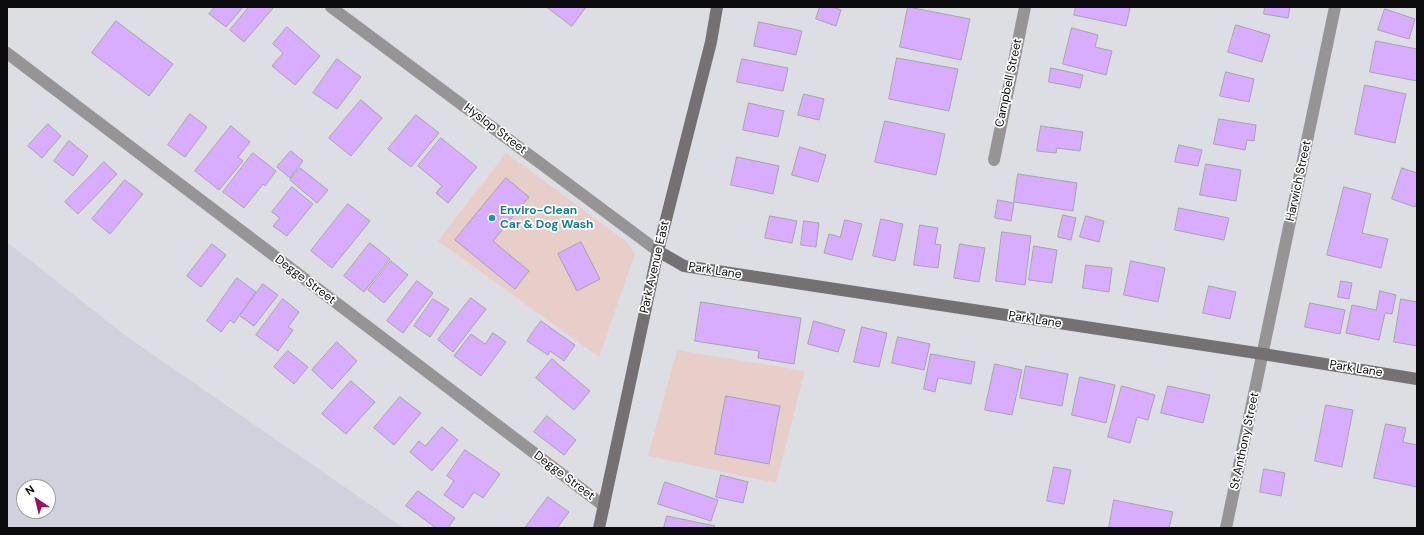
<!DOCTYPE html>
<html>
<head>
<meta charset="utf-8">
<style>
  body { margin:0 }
  #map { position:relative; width:1424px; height:535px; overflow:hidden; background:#dddee3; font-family:"DM Sans",sans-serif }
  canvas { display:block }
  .frame { position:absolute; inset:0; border:8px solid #0c0c0e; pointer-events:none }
  .north { position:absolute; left:16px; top:479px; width:40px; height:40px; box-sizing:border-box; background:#fff; border:1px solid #9e9e9f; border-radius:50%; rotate:325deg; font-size:11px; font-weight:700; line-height:16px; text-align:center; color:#0c0c0e }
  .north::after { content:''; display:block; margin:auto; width:14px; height:18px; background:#9c105e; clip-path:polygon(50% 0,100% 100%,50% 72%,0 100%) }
</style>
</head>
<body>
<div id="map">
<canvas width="1424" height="535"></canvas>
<div class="frame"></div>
<div class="north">N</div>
</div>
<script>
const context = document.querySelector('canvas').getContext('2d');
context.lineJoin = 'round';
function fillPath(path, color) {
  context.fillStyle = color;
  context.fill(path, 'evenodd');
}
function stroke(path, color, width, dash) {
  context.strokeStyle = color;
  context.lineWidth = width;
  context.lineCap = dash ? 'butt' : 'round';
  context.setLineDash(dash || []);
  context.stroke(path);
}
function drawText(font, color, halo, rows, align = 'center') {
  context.font = font + ' "DM Sans",sans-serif';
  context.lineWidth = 3.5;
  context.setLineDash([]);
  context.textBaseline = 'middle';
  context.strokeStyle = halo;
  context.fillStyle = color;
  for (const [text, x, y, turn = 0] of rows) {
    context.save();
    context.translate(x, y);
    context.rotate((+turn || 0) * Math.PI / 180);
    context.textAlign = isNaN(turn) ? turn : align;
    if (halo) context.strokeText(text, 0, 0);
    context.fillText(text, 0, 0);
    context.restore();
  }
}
fillPath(new Path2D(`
  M506 153 627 242 635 254 599 357 438 241Z
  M677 350 805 371 776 483 648 456Z`), '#e8cec9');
fillPath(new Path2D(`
  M7 242 126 336 404 528H7ZM24 487H48V511H24Z`), '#d0d1dd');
const building = new Path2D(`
  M215 7H243L226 27 209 14Z
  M249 7H274L244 42 230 30Z
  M547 7H586L572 26Z
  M820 7H833L841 10 836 26 816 19Z
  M908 7 970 19 961 60 900 47Z
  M1076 7H1125L1130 8 1126 26 1074 15Z
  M1265 7H1290L1288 18 1264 14Z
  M1385 9 1415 19 1409 39 1378 30Z
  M116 21 173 64 149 96 92 53Z
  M759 22 802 31 796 55 754 46Z
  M1236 25 1270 35 1262 62 1228 52Z
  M287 27 320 56 295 85 272 66 283 53 273 44Z
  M1072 28 1098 35 1095 47 1112 51 1106 75 1063 64Z
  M1376 41 1417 49V81L1370 72Z
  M897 58 958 69 949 111 889 99Z
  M337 59 361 77 337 109 313 93Z
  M742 59 788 68 783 91 737 82Z
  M1051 68 1083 75 1080 88 1049 82Z
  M1226 72 1254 79 1249 102 1220 96Z
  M1365 85 1406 94 1395 143 1355 134Z
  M804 94 824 99 819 120 798 115Z
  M361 100 382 118 351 156 329 138Z
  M749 103 784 111 778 137 743 130Z
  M190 114 207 127 185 157 168 145Z
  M416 115 439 133 411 167 388 149Z
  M1219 119 1256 125 1254 141 1247 140 1245 150 1214 144Z
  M885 121 945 134 936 175 875 162Z
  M48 124 61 136 42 158 28 146Z
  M231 126 250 142 238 157 243 161 219 190 195 171Z
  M1041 126 1083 132 1080 151 1057 148 1056 153 1037 151Z
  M441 138 477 167 448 203 436 193 442 186 418 166Z
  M69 141 88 156 73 176 54 161Z
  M1179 145 1202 150 1198 166 1175 162Z
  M800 147 826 155 818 182 792 175Z
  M291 151 303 161 290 178 277 167Z
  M253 153 276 171 265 186 263 184 244 208 223 192Z
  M737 157 779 166 773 194 731 185Z
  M104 162 117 174 78 214 65 202Z
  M1206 164 1241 170 1236 201 1200 195Z
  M300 168 328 190 317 203 290 180Z
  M1402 168 1417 173V202L1415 207 1392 199Z
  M1018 174 1077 183 1073 211 1014 202Z
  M506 178 529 197 493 241 529 271 515 289 455 240Z
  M125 180 143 194 110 234 92 219Z
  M292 187 313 204 287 236 273 226 280 218 272 212Z
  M1344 187 1371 194 1362 233 1388 239 1381 268 1327 255Z
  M998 200 1014 203 1011 221 995 218Z
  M348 204 370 221 332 268 311 251Z
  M1179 208 1229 218 1224 240 1175 230Z
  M1063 215 1076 218 1071 240 1058 237Z
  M770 216 797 221 792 243 765 238Z
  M1086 216 1104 221 1099 242 1080 237Z
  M881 219 903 224 895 261 873 256Z
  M845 220 862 224 852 260 824 253 829 234 840 237Z
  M804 221 819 223 816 247 801 245Z
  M920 225 938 228 935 244 941 245 938 268 914 265Z
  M1002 232 1031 236 1025 285 996 281Z
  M581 242 600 279 577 291 558 254Z
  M370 243 390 259 364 292 344 276Z
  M212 244 226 255 201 287 187 276Z
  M960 244 985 248 979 282 954 278Z
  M1034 246 1057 250 1052 283 1029 280Z
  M391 261 408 275 384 303 368 290Z
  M1131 261 1165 268 1158 302 1124 295Z
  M1086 265 1112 268 1109 292 1083 288Z
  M237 278 256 292 234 323 230 320 221 332 207 321Z
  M417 281 433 293 403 333 387 321Z
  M1341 281 1352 283 1349 299 1338 297Z
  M263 284 278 295 254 326 240 316Z
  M1209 286 1236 292 1230 319 1203 313Z
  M1380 291 1396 295 1392 314 1385 313 1379 340 1346 333 1352 305 1376 310Z
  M471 298 486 309 453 352 438 340Z
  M283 299 299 312 288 327 293 330 278 351 256 335Z
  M433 299 449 309 430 337 414 326Z
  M1401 299 1417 302V346L1394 342Z
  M701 302 801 318 794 364 758 358 759 351 695 341Z
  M1310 303 1345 310 1340 334 1305 327Z
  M541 321 575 345 564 361 550 351 548 355 527 341Z
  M814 321 845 330 838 352 808 344Z
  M862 327 887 333 879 367 854 362Z
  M493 333 506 342 481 376 454 356 471 334 485 344Z
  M898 337 930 344 924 370 892 363Z
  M337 342 357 361 332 389 312 370Z
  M288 351 308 367 294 384 274 367Z
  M931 354 975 362 971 384 938 378 935 392 924 389Z
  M552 359 590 391 574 410 536 378Z
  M995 364 1022 370 1012 415 985 410Z
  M1026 366 1068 374 1062 406 1020 398Z
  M1080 377 1115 385 1106 423 1072 415Z
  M351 381 375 402 346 434 322 414Z
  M1122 386 1155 395 1148 420 1137 417 1130 443 1108 437Z
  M1168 386 1210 395 1203 423 1161 413Z
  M726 396 780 406 769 464 715 454Z
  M400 397 421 413 394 445 374 428Z
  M1326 405 1353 410 1342 467 1315 461Z
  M547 416 576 440 564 455 534 432Z
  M1386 424 1406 428 1403 442 1417 445V487L1374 478Z
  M442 427 458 440 432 471 410 452 419 441 425 446Z
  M465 450 500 474 483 498 474 492 463 508 444 495 454 481 447 476Z
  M1054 467 1071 470 1064 504 1047 501Z
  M1264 469 1285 473 1281 496 1260 492Z
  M721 475 748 482 743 503 716 497Z
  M665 482 718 500 711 521 658 504Z
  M418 491 455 518 448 528H436L406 506Z
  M548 497 569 512 557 528H525Z
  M1114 500 1173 512 1169 528H1109Z
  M667 516 715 526 714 528H664Z`);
fillPath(building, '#d8acfe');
stroke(building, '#a6a3a8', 1);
stroke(new Path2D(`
  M331 7 658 251
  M7 53 604 506
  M994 160 1025 7
  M1226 528 1335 7`), '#979495', 12);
stroke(new Path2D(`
  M658 251 684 266 1263 354 1417 379
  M599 528 658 251 711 42 717 7`), '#757172', 12);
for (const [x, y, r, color] of [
  [492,218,4,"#0f9aa8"]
]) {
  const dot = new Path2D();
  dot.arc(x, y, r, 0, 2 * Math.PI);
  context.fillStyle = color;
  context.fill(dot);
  stroke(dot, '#fff', 1.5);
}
drawText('12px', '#0c0c0e', '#fff', [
  ["Campbell Street",1009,83,-78],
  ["Hyslop Street",495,129,37],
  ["Harwich Street",1299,181,-78],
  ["Park Avenue East",655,267,-77],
  ["Park Lane",715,271,9],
  ["Degge Street",305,280,37],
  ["Park Lane",1035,320,9],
  ["Park Lane",1356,369,9],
  ["St Anthony Street",1245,441,-78],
  ["Degge Street",564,476,37]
]);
drawText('bold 12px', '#0d838f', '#fff', [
  ["Enviro-Clean",500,211],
  ["Car & Dog Wash",500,225]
], 'left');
</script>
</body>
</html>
